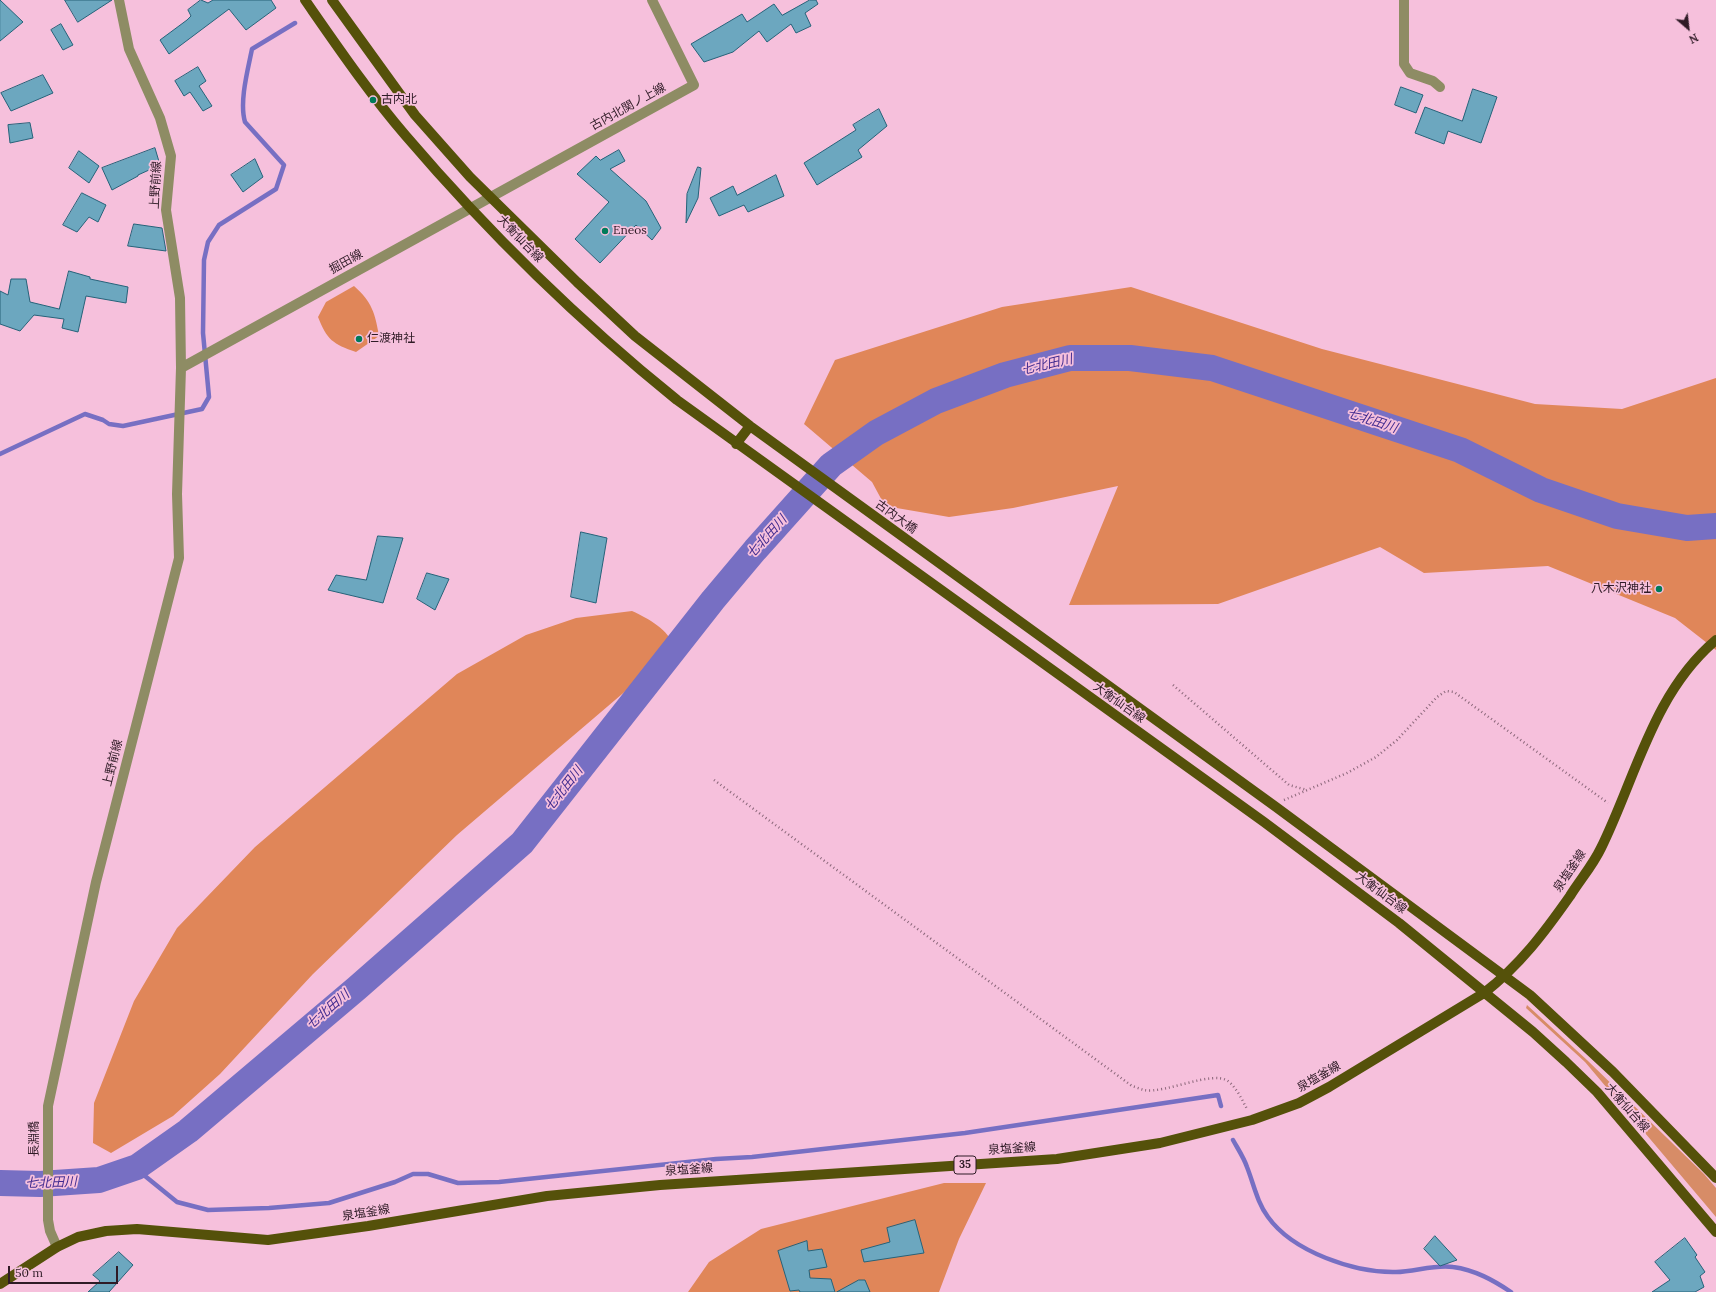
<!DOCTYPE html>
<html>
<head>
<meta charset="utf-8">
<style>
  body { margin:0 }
  #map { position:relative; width:1716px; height:1292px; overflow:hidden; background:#f6c0dc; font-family:Lora,serif }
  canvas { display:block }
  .north { position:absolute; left:1668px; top:8px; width:40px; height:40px; -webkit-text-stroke:3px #f6c0dc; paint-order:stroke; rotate:152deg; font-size:11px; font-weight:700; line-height:16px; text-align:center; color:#2f1b26 }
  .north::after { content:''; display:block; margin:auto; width:14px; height:18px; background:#2f1b26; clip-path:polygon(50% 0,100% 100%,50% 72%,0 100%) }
  .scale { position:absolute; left:8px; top:1266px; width:110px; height:18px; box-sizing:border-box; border:2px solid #2f1b26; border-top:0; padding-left:5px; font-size:12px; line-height:14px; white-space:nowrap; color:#2f1b26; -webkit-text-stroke:3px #f6c0dc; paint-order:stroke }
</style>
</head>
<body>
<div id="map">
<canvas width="1716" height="1292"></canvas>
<div class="north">N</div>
<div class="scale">50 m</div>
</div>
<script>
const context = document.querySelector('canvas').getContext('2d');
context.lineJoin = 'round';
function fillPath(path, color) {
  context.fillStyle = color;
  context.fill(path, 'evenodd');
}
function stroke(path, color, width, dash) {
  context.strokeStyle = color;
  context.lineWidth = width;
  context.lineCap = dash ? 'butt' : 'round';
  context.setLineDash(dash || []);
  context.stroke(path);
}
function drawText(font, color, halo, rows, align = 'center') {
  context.font = font + ' Lora,"Noto Sans JP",serif';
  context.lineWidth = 3.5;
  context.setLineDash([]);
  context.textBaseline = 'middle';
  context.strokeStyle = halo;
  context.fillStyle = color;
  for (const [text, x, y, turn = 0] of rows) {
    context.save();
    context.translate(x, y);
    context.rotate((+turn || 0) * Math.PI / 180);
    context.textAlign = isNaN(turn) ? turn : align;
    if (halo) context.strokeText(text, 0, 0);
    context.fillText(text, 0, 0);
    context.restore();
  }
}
fillPath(new Path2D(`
  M1527 1005 1587 1060 1704 1174 1716 1188V1217L1585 1062 1526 1008Z`), '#d78c67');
fillPath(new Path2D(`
  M354 286C372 302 375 313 379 336L356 352C333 344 327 340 318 317L326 302Z
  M1131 287 1322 349 1535 404 1622 409 1716 378V650L1675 618 1548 566 1424 573 1380 547 1218 604 1069 605 1118 486 1013 508 949 517 885 506 872 482 804 424 835 360 1002 307Z
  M632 611C647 618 671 630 673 648L635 683 457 835 313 974 220 1074 173 1116 111 1153 93 1143 94 1103 134 1001 177 928 255 847 457 674 526 635 576 618Z
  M944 1183H986L959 1239 939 1292H688L709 1262 761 1229Z`), '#e08659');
stroke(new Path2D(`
  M0 454 85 414 103 420 109 424 123 426 202 409 209 397 203 333 204 260 208 242 219 225 276 189 284 165 245 122C239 102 248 69 252 49L295 23
  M1233 1140C1238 1149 1244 1158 1247 1167 1254 1185 1257 1202 1268 1217 1293 1252 1355 1273 1396 1272 1414 1272 1435 1264 1453 1267 1475 1270 1493 1280 1511 1292
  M140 1165 145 1176 177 1202 208 1210 269 1208 329 1203 395 1182 413 1174H428L458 1183 499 1182 716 1159 752 1157 965 1133 1218 1095 1221 1106`), '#776fc3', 4.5);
stroke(new Path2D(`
  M0 1183 40 1184 99 1180 137 1167 188 1131 357 988 522 843 713 600 755 550 831 465 876 433 936 401 1005 375 1070 358H1130L1212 368 1460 450 1541 490 1617 516 1687 528 1716 526`), '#776fc3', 26);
const building = new Path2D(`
  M0 0 23 22 0 41Z
  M65 0H112L78 22Z
  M201 0 208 3 213 0H271L276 8 246 30 229 9 169 54 160 40 187 20 191 16 188 10Z
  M810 0H816L818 4 805 13 811 26 796 33 791 24 767 42 759 31 733 52 704 62 691 44 742 14 747 22 774 4 782 15Z
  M61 24 73 45 63 50 51 30Z
  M198 67 206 81 199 86 212 106 203 111 190 92 184 96 175 81Z
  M43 75 53 93 11 111 1 93Z
  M1401 87 1423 95 1416 113 1395 105Z
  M1473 89 1497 97 1481 143 1448 131 1444 144 1415 133 1425 107 1462 121Z
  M879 109 887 126 858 150 862 157 817 185 804 163 856 130 853 125Z
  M30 123 33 138 10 143 8 125Z
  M155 148 160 165 138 175V176L112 190 102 168Z
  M619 150 625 161 610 169 646 201 661 228 652 240 636 225 600 263 575 239 609 202 577 174 596 156 600 160Z
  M79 151 99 166 89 183 69 168Z
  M255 159 263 177 243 192 231 175Z
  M698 167 701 168 698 198 686 223 687 194Z
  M776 175 784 196 748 212 744 205 719 216 710 198 733 186 737 195Z
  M82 193 106 205 98 222 89 217 77 232 63 225Z
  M134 224 162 228 166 251 128 246Z
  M69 271 90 277V279L128 287 126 303 86 296 78 332 62 328 64 319 34 315 20 331 0 324V291L8 295 11 279H26L30 302 59 309Z
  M581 532 607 538 596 603 571 597Z
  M378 536 403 538 383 603 328 590 336 575 366 580Z
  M427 573 449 579 435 610 417 599Z
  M915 1220 924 1253 864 1262 861 1250 890 1242 887 1228Z
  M1435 1236 1457 1260 1440 1266 1424 1249Z
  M1685 1238 1697 1255 1695 1257 1705 1272 1700 1276 1704 1287 1695 1292H1652L1670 1280 1655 1262Z
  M807 1241 808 1251 822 1249 827 1267 809 1270 810 1278 831 1279 835 1292H800L799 1290 790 1291 778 1251Z
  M119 1252 133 1265 109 1292H88L100 1281 93 1275Z
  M859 1280H865L870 1292H837Z`);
fillPath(building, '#6ca7bf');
stroke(building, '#266279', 1);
stroke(new Path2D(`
  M1173 685 1289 785 1307 790
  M714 780 1132 1086C1136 1087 1140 1089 1144 1090 1165 1094 1212 1070 1228 1081 1237 1088 1242 1100 1247 1109
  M1284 800 1347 773 1376 757 1397 740 1437 697 1446 691 1454 692 1608 803`), '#8b677a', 2.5, [1, 3]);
stroke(new Path2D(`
  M1404 0V64L1410 73 1433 81 1440 87
  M181 368 694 85 652 0
  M57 1247 50 1231 48 1220V1106L96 882 179 558 177 494 181 368 180 298 166 210 171 156 160 118 129 49 119 0`), '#8e8c64', 10);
stroke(new Path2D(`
  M305 0C337 46 369 93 406 136 488 232 579 321 677 400L1264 822 1399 923 1533 1032 1566 1062 1597 1092 1716 1232
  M332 0 415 115 470 177 577 282 635 336 750 426 1276 807 1530 995 1613 1072 1716 1178
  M736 444 750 426
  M0 1284 57 1247 78 1237 106 1231 137 1229 268 1240 368 1226 547 1196 660 1185 1057 1159 1160 1143 1252 1120 1299 1103 1329 1087 1484 993C1520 965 1544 933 1570 896 1580 880 1593 865 1601 848 1636 777 1653 693 1716 640`), '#55510a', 10);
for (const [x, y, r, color] of [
  [373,100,4,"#007b5a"],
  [605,231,4,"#007b5a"],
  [359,339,4,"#007b5a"],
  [1659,589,4,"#007b5a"]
]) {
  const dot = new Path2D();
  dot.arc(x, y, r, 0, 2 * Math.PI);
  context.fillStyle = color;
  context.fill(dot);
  stroke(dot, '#f6c0dc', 1.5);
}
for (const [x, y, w] of [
  [965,1165,22]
]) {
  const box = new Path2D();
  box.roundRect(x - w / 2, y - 9, w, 18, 3);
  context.fillStyle = '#f6c0dc';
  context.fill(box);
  stroke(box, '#2f1b26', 1);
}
drawText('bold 11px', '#2f1b26', null, [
  ["35",965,1165]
]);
drawText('12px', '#2f1b26', '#f6c0dc', [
  ["古内北",381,100],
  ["Eneos",613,231],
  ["仁渡神社",367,339],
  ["八木沢神社",1651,589,"right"]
], 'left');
drawText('12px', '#2f1b26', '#f6c0dc', [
  ["古内北関ノ上線",628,107,-29],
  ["上野前線",156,185,-87],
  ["大衡仙台線",520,239,46],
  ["掘田線",346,262,-29],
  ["古内大橋",896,517,36],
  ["大衡仙台線",1119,703,35],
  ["上野前線",113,763,-76],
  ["泉塩釜線",1570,871,-56],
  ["大衡仙台線",1381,893,37],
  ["泉塩釜線",1319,1077,-30],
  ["大衡仙台線",1627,1108,49],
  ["長淵橋",35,1139,-90],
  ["泉塩釜線",1012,1149,-4],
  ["泉塩釜線",689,1170,-4],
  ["泉塩釜線",366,1213,-9]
]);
drawText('italic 13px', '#412b8f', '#f6c0dc', [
  ["七北田川",1047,365,-13],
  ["七北田川",1372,421,18],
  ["七北田川",767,537,-48],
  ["七北田川",564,789,-52],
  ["七北田川",328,1010,-41],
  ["七北田川",51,1183,-2]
]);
</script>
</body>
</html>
